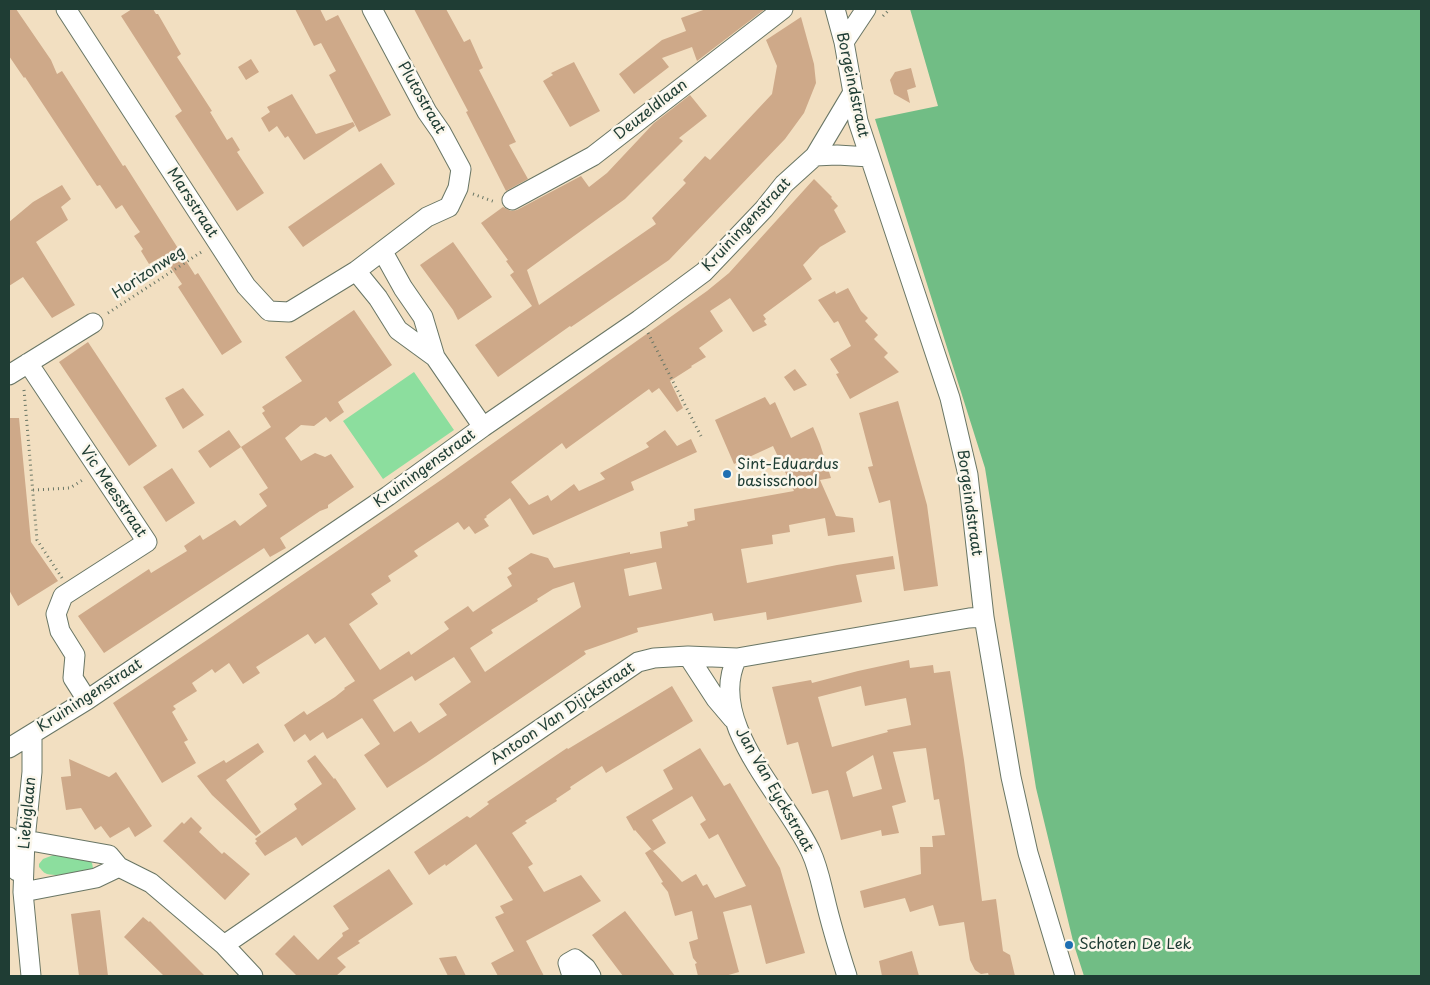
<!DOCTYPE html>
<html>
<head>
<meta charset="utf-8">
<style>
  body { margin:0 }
  #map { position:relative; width:1430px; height:985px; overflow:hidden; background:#f2dfc1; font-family:"Playpen Sans",sans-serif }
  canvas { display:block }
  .frame { position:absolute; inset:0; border:10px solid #1f3d34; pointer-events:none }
</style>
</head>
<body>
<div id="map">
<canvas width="1430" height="985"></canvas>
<div class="frame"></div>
</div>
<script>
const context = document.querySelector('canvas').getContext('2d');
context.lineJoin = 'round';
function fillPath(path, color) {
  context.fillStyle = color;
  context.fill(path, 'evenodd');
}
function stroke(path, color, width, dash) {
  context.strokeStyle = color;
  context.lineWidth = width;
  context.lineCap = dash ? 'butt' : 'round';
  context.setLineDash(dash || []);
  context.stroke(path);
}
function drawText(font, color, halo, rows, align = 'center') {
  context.font = font + ' "Playpen Sans",sans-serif';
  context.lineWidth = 5;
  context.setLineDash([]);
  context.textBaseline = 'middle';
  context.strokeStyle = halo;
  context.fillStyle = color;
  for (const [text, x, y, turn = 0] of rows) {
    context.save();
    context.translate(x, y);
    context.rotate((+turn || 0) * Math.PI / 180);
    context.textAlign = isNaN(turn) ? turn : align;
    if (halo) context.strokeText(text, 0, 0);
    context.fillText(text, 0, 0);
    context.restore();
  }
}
fillPath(new Path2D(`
  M414 372 454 430 383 479 343 421Z
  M56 854 90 861 92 863 93 868 91 870C81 872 53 878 45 873 44 873 40 868 39 867V864L43 859Z`), '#8cde9e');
fillPath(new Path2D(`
  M910 9H1421V976H1084L1074 945 1036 788 985 468 875 119 938 106Z`), '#71bd85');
fillPath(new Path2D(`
  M9 9H16L51 60 57 74 62 71 123 166 125 165 195 275 198 273 242 342 222 355 178 287 182 284 163 256 149 264 141 251 143 249 134 236 140 232 131 219 122 205 116 209 100 185 97 186 25 77 24 78 9 56Z
  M132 9H153L156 14H158L181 54 177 57 212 111 210 112 227 140 232 137 240 150 237 152 264 193 237 211 175 116 182 111 121 16Z
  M295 9H320L326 21 338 15 391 115 359 132 329 75 336 71 321 43 314 46Z
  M414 9H446L464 42 470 39 483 68 479 70 516 142 509 145 528 179 506 191 466 112 468 111Z
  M706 9H765L697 61 692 47 662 58 669 67 634 94 619 74 662 40 686 31 681 18Z
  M801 17 814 64 816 83 804 113 785 139 669 260 571 327 570 326 498 377 475 345 532 306 510 275 514 272 506 261 508 260 481 223 503 207 511 211 517 210 581 176 589 187 607 173 654 123 690 95 707 116 679 138 683 141 625 199 527 270 539 305 656 224 652 218 686 183 683 180 705 156 710 160 772 94 777 66 766 40Z
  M251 59 259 72 246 80 238 67Z
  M574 62 600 111 570 127 543 81 553 75 551 73Z
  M911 68 916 87 907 90 910 103 894 94 890 80 895 72Z
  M292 94 316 134 353 122 355 126 304 160 288 136 285 138 277 126 269 132 261 118 270 112 267 107Z
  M381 163 395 184 303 247 288 227Z
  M814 179 832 197 831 198 838 206 834 210 846 232 820 247 803 265 812 279 763 315 766 319 764 321 767 325 753 332 730 298 710 311 723 331 699 348 706 357 691 366 692 367 670 381 683 408 677 412 659 388 652 393 649 389 566 449 562 443 511 482 529 505 548 495 551 501 574 484 579 491 605 479 600 473 649 447 646 443 665 430 677 446 691 439 697 452 631 482 634 490 533 535 510 498 486 516 487 517 484 519 489 526 475 534 469 526 464 530 458 522 414 551 418 556 388 576 391 581 371 594 378 604 349 624 380 670 409 651 411 655 449 629 444 622 468 606 473 612 512 586 507 577 512 574 508 568 531 553 548 558 554 568 630 552V554L662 548 660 532 688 526 687 522 695 520 694 509 794 491 773 446 734 464 715 420 765 397 770 405 775 402 791 438 813 427 820 444 831 478 820 480 836 516 853 518 855 532 828 536 825 518 789 525 790 532 772 535 773 544 741 549 747 583 837 565 893 556 895 569 856 575 862 602 767 620 766 612 714 621 712 613 637 628 638 632 584 651 586 654 426 763 387 788 364 755 380 744 362 718 327 739 323 732 310 741 305 734 294 742 284 725 304 711 307 715 335 697 345 689 344 688 355 681 325 637 315 644 308 634 256 667 260 673 243 684 229 663 215 673 212 669 192 683 197 691 173 706 176 709 172 712 188 740 184 742 196 763 162 783 113 703 213 636 444 478 707 291 729 273ZM656 562 662 589 629 596 624 569ZM574 582 581 607 485 672 470 648 493 633 491 630 538 601 537 599 553 589ZM454 657 471 682 439 704 447 715 419 733 411 721 394 732 373 700 412 676 415 681Z
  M62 185 71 199 61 207 68 220 36 242 75 305 52 318 23 277 9 286V222L33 202Z
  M453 242 492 297 458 320 453 310 420 265Z
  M848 288 861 311 868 318 865 321 878 335 874 339 888 353 884 357 899 372 850 399 836 374 839 373 830 359 851 346 838 321 834 323 818 300 835 291 836 294Z
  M354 310 392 365 338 402 344 412 330 422 326 417 314 426 301 425 285 438 301 461 315 453 325 457 331 454 354 487 328 505V508L320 511 280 538 286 548 270 557 264 548 104 653 78 616 149 569 151 573 187 551 184 546 200 535 203 540 235 520 240 526 267 506 259 494 268 488 241 447 271 427 262 413 265 411 262 407 302 381 285 357Z
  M88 342 157 446 129 466 59 362Z
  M795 369 807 385 794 391 784 377Z
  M183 388 204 415 183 429 165 398Z
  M898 401 927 505 938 586 904 591 890 500 879 503 868 467 873 466 859 413Z
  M9 418H19L31 542 58 581 18 606 9 590Z
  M229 430 241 447 210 468 198 451Z
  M172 468 195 503 166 522 143 487Z
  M909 660 910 668 933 665 934 673 950 671 964 760 982 901 996 899 1003 951 1010 955 1015 976H989L988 973 981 974 975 970 970 960 964 922 939 926 933 905 910 912 905 898 864 908 860 891 921 874 920 847H933L932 836 945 835 939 799 934 800 926 748 893 752 906 802 892 806 899 833 882 836 881 830 841 840 828 790 812 794 798 742 787 745 772 687 811 680 812 683 858 671ZM861 686 865 706 906 698 911 725 887 730 888 732 832 747 818 697ZM873 755 882 789 853 797 846 772Z
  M672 686 693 721 606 773 602 766 570 787 571 789 556 799 557 801 525 821 527 823 512 833 533 864 528 867 544 892 581 875 601 901 526 941 544 976H498L491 963 514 951 495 917 504 913 500 906 513 900 487 860 476 844 446 866 445 864 429 875 414 852 467 816 470 818 489 804 487 802 567 748 568 749Z
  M258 743 264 752 226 780 261 832 256 836 212 795 197 776 224 760 226 763Z
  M700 748 724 786 730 783 780 868 805 953 766 964 751 905 723 912 739 972 725 976H698L695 964 697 963 693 958 689 942 698 939 692 911 675 916 668 892 661 883 663 882 645 853 651 849 682 882 696 874 703 886 707 884 715 898 746 886 718 834 709 839 700 824 706 820 692 796 652 820 666 843 653 851 635 830 634 831 626 817 673 789 663 770Z
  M315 755 334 779 335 778 356 809 302 846 296 837 265 856 255 843 257 841 255 839 297 809 294 804 322 784 307 761Z
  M69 759 109 777 116 772 152 826 135 837 129 827 110 838 101 826 95 830 81 808 66 810 61 777 71 776Z
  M191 817 202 828 199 832 222 854 224 852 250 874 225 900 163 841 182 822 184 824Z
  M389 869 413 904 358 941 360 943 337 958 346 967 336 976H297L275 954 294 935 318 960 343 936 342 933 349 929 333 906Z
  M100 910 108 976H79L71 914Z
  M625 911 660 956 675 976H623L604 951 592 935Z
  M143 917 149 922 150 921 205 976H164L124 937Z
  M912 951 919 976H882L879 961Z
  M456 956 466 976H448L439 958Z`), '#cea989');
const minor = new Path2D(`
  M66 9 246 286 269 311 289 312 356 271 427 217 449 207 458 188 461 169 441 132 427 112 372 9
  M835 9 844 42 858 121 950 398 968 475 984 617 1011 777 1028 853 1065 976
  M844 42 866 9
  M815 156 837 155 870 157
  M512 200 593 156 783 9
  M383 252 403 288 423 317 435 357 483 427
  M356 271 378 298 398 330 435 357
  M28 363 147 542 63 596 56 614 60 631 75 655 73 678 87 700
  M9 375 93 323
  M688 656 716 699 733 719
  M737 658C705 722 786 797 811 852 818 867 821 883 825 899 831 925 839 951 847 976
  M9 748 87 700 388 496 483 427 639 320 704 272 764 209 784 184 815 156 852 94
  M9 837 17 871
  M25 840 109 855 119 867 151 883 224 945 253 976
  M23 892 96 878 119 867
  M224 945 638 662 654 658 688 656 737 658 969 618 984 617
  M31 976 23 892 25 840 32 772V734
  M572 976 568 963 575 959 586 968 591 976`);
stroke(minor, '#697665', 21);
stroke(new Path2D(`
  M883 16 890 9
  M473 194 495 202
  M108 313 203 251
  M648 333 701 436
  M24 390 37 540 62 578
  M33 490 70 488 84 479`), '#697665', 3, [1, 4]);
stroke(minor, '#fff', 19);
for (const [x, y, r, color] of [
  [727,474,5,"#1f6fb2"],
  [1069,945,5,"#1f6fb2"]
]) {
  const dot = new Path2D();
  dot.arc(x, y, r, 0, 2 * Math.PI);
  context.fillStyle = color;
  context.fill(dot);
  stroke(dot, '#fbf7ec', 2);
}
drawText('15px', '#1f3d34', '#fbf7ec', [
  ["Borgeindstraat",852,85,78],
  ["Plutostraat",421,98,60],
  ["Deuzeldlaan",651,110,-38],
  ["Marsstraat",192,203,57],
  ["Kruiningenstraat",747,225,-47],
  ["Horizonweg",149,273,-33],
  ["Kruiningenstraat",425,469,-36],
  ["Vic Meesstraat",113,492,56],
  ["Borgeindstraat",969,503,82],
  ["Kruiningenstraat",90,696,-33],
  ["Antoon Van Dijckstraat",563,714,-34],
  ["Jan Van Eyckstraat",774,790,60],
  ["Liebiglaan",28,813,-85]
]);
drawText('15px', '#1f3d34', '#fbf7ec', [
  ["Sint-Eduardus",737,465],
  ["basisschool",737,482],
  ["Schoten De Lek",1079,945]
], 'left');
</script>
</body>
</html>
